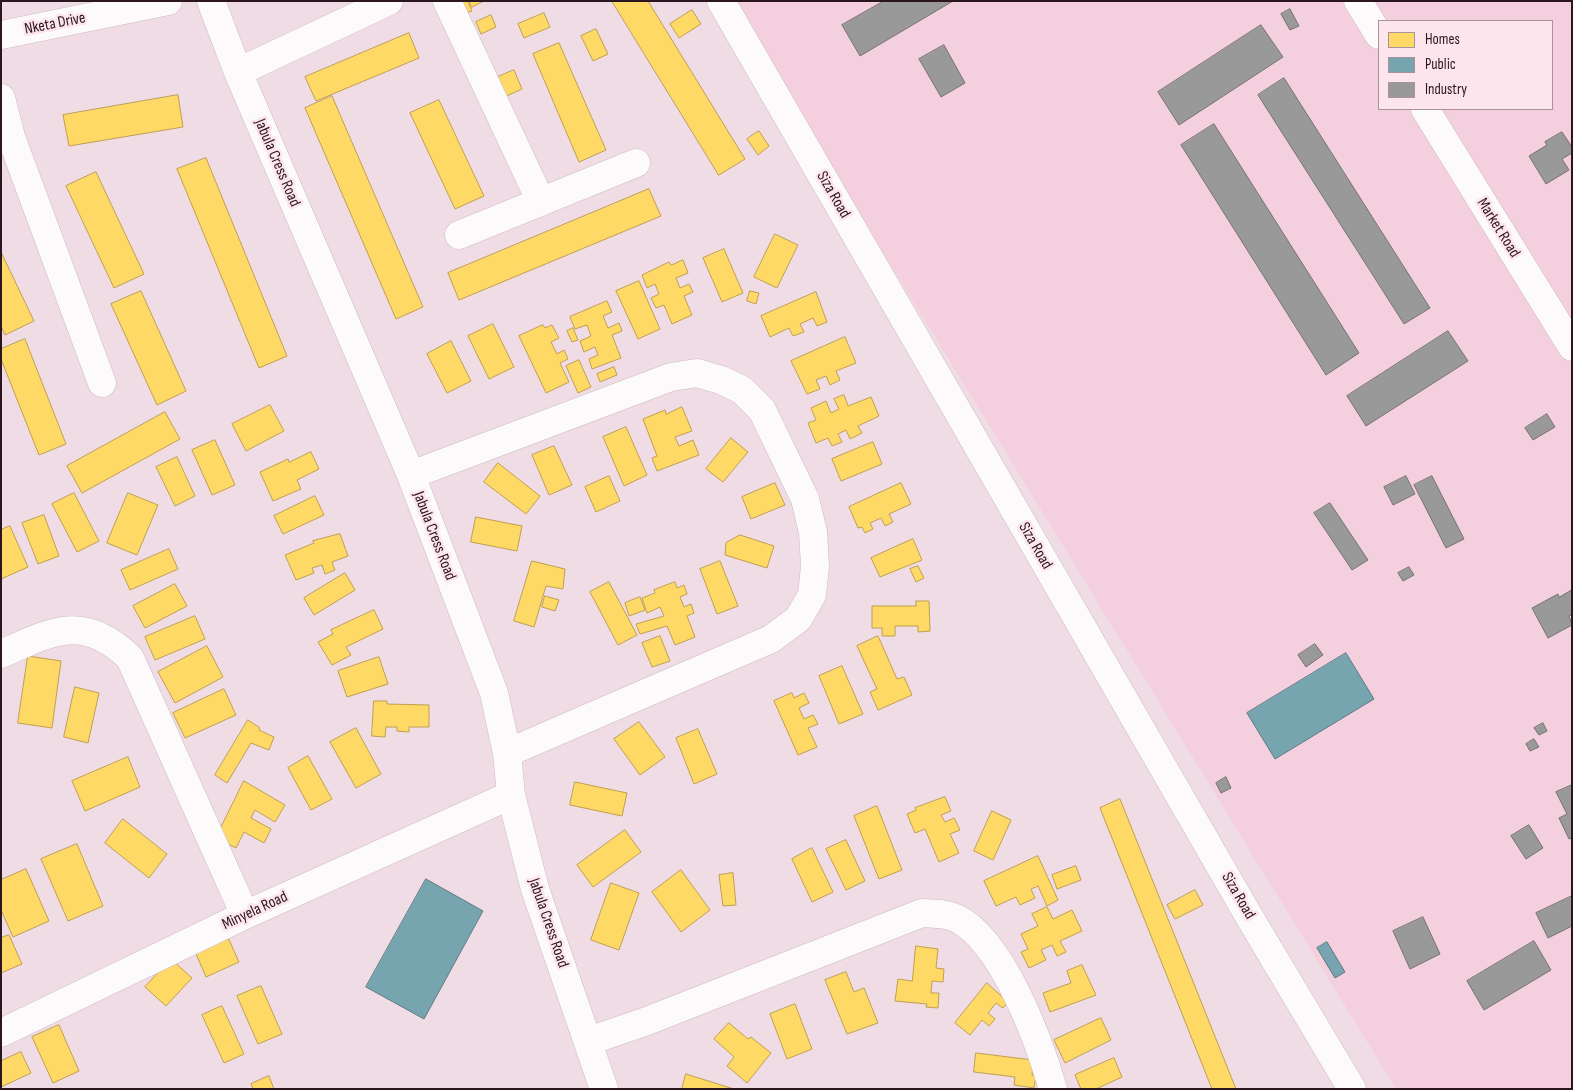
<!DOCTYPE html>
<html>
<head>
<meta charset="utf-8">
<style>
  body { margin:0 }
  #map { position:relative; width:1573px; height:1090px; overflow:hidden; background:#f0dce4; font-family:"Sofia Sans Condensed",sans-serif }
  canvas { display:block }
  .frame { position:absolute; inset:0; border:2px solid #2b161f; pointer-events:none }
  .legend { position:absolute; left:1378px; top:20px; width:175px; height:90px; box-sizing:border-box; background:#fde5ee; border:1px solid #a9929b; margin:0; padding:6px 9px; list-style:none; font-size:15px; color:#2b161f }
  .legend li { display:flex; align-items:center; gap:10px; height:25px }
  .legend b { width:25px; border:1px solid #a9929b }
</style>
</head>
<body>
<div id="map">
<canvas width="1573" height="1090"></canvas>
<div class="frame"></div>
<ul class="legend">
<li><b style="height:14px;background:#ffd966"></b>Homes</li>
<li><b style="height:14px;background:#76a5af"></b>Public</li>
<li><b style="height:14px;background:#999"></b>Industry</li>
</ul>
</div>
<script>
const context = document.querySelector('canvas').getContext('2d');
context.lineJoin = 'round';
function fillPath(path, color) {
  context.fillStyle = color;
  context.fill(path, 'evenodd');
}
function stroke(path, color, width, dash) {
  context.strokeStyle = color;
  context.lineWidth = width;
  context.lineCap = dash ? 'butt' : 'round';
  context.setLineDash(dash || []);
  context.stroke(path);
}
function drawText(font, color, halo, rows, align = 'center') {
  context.font = font + ' "Sofia Sans Condensed",sans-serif';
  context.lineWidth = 5;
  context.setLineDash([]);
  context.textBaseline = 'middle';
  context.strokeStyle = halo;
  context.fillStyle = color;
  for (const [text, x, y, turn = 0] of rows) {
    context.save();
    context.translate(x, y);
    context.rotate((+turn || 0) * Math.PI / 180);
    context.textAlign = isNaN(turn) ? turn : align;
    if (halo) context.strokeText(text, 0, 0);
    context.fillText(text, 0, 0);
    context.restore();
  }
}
fillPath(new Path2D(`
  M736 1H1572V1089H1396L810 133ZM1379 21H1552V109H1379Z`), '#f4cfde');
const homes = new Path2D(`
  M459 1H468L472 11 461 15Z
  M469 1H484L472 7Z
  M612 1H648L745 159 719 175Z
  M692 10 701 24 679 38 670 24Z
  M544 13 550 27 524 38 518 24Z
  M491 15 496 27 481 34 476 22Z
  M596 29 608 54 593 61 581 36Z
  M409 33 419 58 316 101 305 77Z
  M559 43 606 150 579 162 533 54Z
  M514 70 522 89 500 99 491 80Z
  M178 95 183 127 69 146 63 115Z
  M332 96 423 307 396 319 305 108Z
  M439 100 484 196 455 209 410 113Z
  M759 131 769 146 758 155 747 139Z
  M206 158 287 356 259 368 177 169Z
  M96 172 144 274 114 288 66 186Z
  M649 189 661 216 459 300 448 273Z
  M775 234 798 245 777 288 754 277Z
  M724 249 743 293 722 302 703 258Z
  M1 252 34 321 5 335 1 326Z
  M683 260 688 273 676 278 680 288 689 284 693 292 684 296 692 315 672 324 664 305 656 308 651 298 659 294 655 284 647 288 642 275 669 262 671 265Z
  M639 281 660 329 638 339 616 291Z
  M141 291 186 391 157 405 111 304Z
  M750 291 759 293 756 304 747 301Z
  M816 292 827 322 817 326 813 318 800 324 804 332 793 336 789 328 770 337 761 316Z
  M607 301 612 312 603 316 608 328 619 323 622 331 612 335 621 358 592 369 589 359 598 355 595 347 584 352 580 341 591 336 587 325 575 329 570 317Z
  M493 324 514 367 489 379 468 336Z
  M543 325 545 328 552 325 559 338 551 342 557 354 564 350 568 359 560 363 569 382 546 393 519 336Z
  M573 328 578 340 572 342 567 331Z
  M845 337 856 363 836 371 840 380 830 385 826 376 816 380 820 389 807 394 791 361Z
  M25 339 66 444 39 455 1 359V349Z
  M451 341 471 381 447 393 427 354Z
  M579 360 591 387 578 393 566 366Z
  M614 367 617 375 600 382 597 374Z
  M844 395 848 406 871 397 879 416 858 426 862 433 850 439 846 430 838 434 842 442 832 446 828 438 816 443 808 423 816 420 811 408 826 401 831 413 839 409 834 399Z
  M270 405 284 431 246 451 232 424Z
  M682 407 692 431 675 437 679 446 693 440 699 455 657 471 652 458 657 456 643 419 665 410 666 414Z
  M165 412 180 439 82 493 67 466Z
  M626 427 647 475 624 486 603 437Z
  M731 438 748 452 723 482 706 469Z
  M215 440 235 485 212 495 192 450Z
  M873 442 882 464 841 481 832 459Z
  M554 446 572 485 549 495 532 455Z
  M311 452 319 469 297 480 301 489 273 501 260 472 288 459 289 462Z
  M177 457 195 496 175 506 156 467Z
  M498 463 540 496 526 514 484 482Z
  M609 476 620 501 596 512 585 487Z
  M775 483 785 505 751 519 742 497Z
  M901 483 911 504 889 514 893 522 885 526 881 518 870 523 873 529 865 533 862 527 858 528 849 507Z
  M74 493 99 541 77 552 52 504Z
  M128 493 158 505 137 555 107 543Z
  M315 496 324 515 283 534 274 516Z
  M44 515 59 556 38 564 22 523Z
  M476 517 522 526 517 551 471 542Z
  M10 526 28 567 1 579V530Z
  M340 534 348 556 332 562 335 570 325 574 322 565 312 568 314 573 296 580 285 555 314 543 313 541Z
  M740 535 774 546 767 568 725 555 726 543Z
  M913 539 922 560 880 577 871 558Z
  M169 549 178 569 130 590 121 570Z
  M532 561 565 569 563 589 546 586 534 627 514 621Z
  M720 561 738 606 717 614 700 569Z
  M918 566 924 578 916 582 910 569Z
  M345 573 355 590 314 615 304 598Z
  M609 582 637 635 618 645 590 592Z
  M675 582 677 588 684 585 687 594 680 597 684 607 691 604 694 613 687 616 695 637 675 645 667 626 640 634 636 624 664 616 660 607 647 613 642 598 655 593 654 590Z
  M175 584 187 606 145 628 133 606Z
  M545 596 559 600 555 611 542 607Z
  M640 597 645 610 629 616 625 603Z
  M916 601H929L930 631 918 632V626H895V636H882V628H872V606H916Z
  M374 610 383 629 346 647 351 655 332 665 318 642 333 634 331 630Z
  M195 616 205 639 155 660 145 637Z
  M660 636 670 661 652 667 642 643Z
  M878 636 897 679 904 677 912 695 878 710 870 692 877 689 857 646Z
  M207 646 223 677 175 703 158 672Z
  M28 656 61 661 52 728 18 723Z
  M379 657 388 684 347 697 338 671Z
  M842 666 863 714 839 724 819 676Z
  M75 687 99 693 88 743 64 737Z
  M224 689 236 715 185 738 173 713Z
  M792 693 794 698 804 693 809 703 799 708 804 719 813 715 818 724 808 728 817 747 798 755 774 701Z
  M374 701H387V704L429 705V727H409V732L397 731V727H386L385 737 372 736Z
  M248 720 260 728 259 730 274 737 269 750 251 743 227 783 215 775Z
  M639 722 665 757 640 775 614 739Z
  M356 728 381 774 356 788 330 742Z
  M698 729 717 774 694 784 676 738Z
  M308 756 332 799 311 810 288 768Z
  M128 757 140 787 85 811 72 781Z
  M244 781 285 805 275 822 255 810 251 818 271 829 264 843 244 832 236 848 216 838Z
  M575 782 627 793 622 816 570 805Z
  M945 797 951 811 941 815 945 822 954 818 960 830 950 834 959 853 939 862 925 829 915 833 907 814 916 810 915 808Z
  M1120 799 1236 1089H1212L1100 808Z
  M877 806 902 870 879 879 854 816Z
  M992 811 1011 820 993 860 974 851Z
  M123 819 167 854 149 878 105 843Z
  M625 830 641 852 593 887 577 865Z
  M846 840 865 881 846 890 826 849Z
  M77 844 103 906 68 921 41 859Z
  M812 848 833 892 812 902 792 859Z
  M1038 856 1058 900 1047 906 1038 886 1031 889 1035 898 1020 905 1016 897 996 906 984 881Z
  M1076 866 1081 880 1057 889 1052 875Z
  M26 869 49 921 13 937 1 910V880Z
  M681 870 710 910 681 932 652 892Z
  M733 873 736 905 723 906 719 875Z
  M611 883 639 893 619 950 591 940Z
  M1195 890 1203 905 1175 919 1167 905Z
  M1047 907 1053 919 1072 910 1082 931 1060 941 1066 952 1057 956 1052 945 1041 950 1046 960 1029 968 1021 952 1028 949 1021 934 1038 926 1032 914Z
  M226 933 239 962 206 977 193 947Z
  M9 935 22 964 1 973V938Z
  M916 946 938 949 936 968 944 969 943 982 932 981 931 993H939L938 1008 926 1007 927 1004 895 1001 898 979 912 981Z
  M171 959 192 978 166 1006 145 987Z
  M1082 965 1096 995 1050 1012 1043 993 1071 983 1067 971Z
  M846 972 854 992 864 988 878 1023 847 1034 825 980Z
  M987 983 1008 1002 1003 1008 996 1003 988 1013 995 1019 989 1026 982 1020 970 1035 955 1023Z
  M261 986 282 1034 258 1044 237 996Z
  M795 1004 812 1049 787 1059 770 1014Z
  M222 1006 244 1054 224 1063 202 1015Z
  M1101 1018 1111 1040 1065 1063 1054 1040Z
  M729 1023 748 1039 751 1037 771 1053 747 1083 727 1066 734 1057 714 1039Z
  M59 1025 79 1071 53 1083 32 1037Z
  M21 1052 31 1073 1 1087V1061Z
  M976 1053 1033 1060 1032 1075 1036 1076 1034 1088 1014 1085 1015 1077 974 1072Z
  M1114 1058 1122 1077 1096 1089H1081L1075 1075Z
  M686 1074 734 1089H682Z
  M269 1076 274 1089H253L251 1084Z`);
fillPath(homes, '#ffd966');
stroke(homes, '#bf9e51', 1);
const public = new Path2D(`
  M1346 653 1374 699 1275 759 1247 713Z
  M426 879 483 911 424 1019 366 987Z
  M1327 942 1345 972 1335 978 1317 948Z`);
fillPath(public, '#76a5af');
stroke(public, '#607a84', 1);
const industry = new Path2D(`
  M884 1H953L860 56 842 25Z
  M1290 9 1299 26 1290 30 1281 14Z
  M1261 25 1283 57 1179 125 1158 92Z
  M944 45 965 83 941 97 919 59Z
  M1284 78 1430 308 1404 324 1258 95Z
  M1214 124 1359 353 1326 375 1181 145Z
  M1562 132 1572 147V153L1562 159 1569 170 1546 184 1529 156 1547 145 1545 142Z
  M1448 331 1468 361 1366 426 1347 396Z
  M1547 414 1555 427 1533 440 1525 428Z
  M1406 476 1415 494 1393 505 1384 487Z
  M1432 476 1464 539 1446 548 1414 485Z
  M1330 503 1368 560 1352 570 1314 513Z
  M1409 567 1414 575 1403 581 1398 573Z
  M1572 590V615L1569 616 1572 625 1548 638 1532 608 1558 594 1559 597Z
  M1315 644 1323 655 1306 667 1298 655Z
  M1543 723 1547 731 1539 735 1534 728Z
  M1534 739 1539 747 1530 751 1526 744Z
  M1226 777 1231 788 1221 793 1216 783Z
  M1572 785V838L1569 839 1559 818 1567 814 1556 792Z
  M1529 825 1543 848 1526 859 1511 836Z
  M1572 896V926L1548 938 1536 913Z
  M1423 917 1440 954 1410 969 1393 931Z
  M1534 941 1551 970 1484 1010 1467 981Z`);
fillPath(industry, '#999');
stroke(industry, '#787274', 1);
const minor = new Path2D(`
  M211 1 238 72 411 475 494 693 507 753 511 795 535 889 604 1089
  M447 1 541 202
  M721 1 1250 918 1352 1089
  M1358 1 1379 35
  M1 35 168 1
  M238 72 389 1
  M1 98 11 137 102 383
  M1425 109 1572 347
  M459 235 636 163
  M411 475 671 377 697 373 721 380 742 390 762 410 805 499 813 532 815 566 812 595 798 619 771 639 507 753
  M1 654C53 631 83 613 130 658L245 915
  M1 1033 245 915 511 795
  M589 1041 647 1021 922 913C933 914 946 913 956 918 1003 941 1039 1041 1053 1089`);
stroke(minor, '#cdbac2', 29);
stroke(minor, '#fdfafb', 28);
drawText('16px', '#2b161f', '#fde5ee', [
  ["Nketa Drive",55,24,-11],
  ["Jabula Cress Road",277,163,67],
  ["Siza Road",833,195,60],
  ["Market Road",1498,228,58],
  ["Jabula Cress Road",434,536,69],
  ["Siza Road",1035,546,60],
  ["Siza Road",1238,896,60],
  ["Minyela Road",255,911,-25],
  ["Jabula Cress Road",548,923,71]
]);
</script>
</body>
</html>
